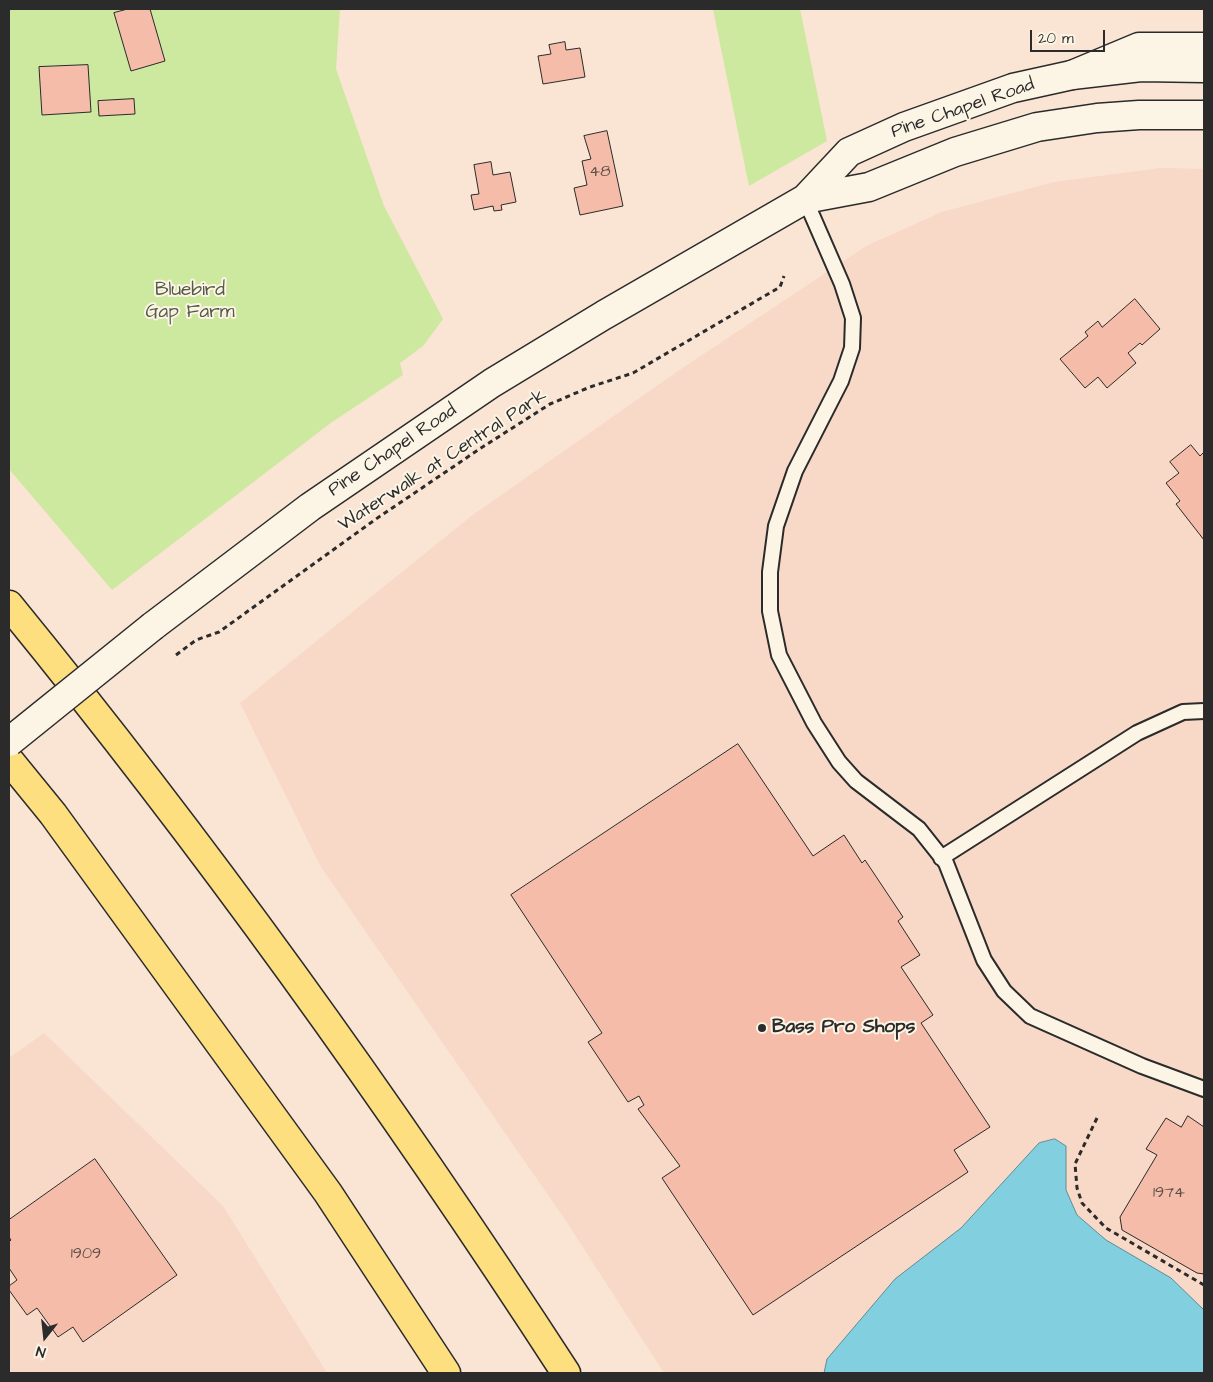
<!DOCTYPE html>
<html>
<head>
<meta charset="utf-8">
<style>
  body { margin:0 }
  #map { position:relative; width:1213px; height:1382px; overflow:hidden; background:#fae4d3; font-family:"Architects Daughter",sans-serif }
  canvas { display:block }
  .frame { position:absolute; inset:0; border:10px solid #2b2b2b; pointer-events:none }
  .north { position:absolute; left:20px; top:1312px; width:50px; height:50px; -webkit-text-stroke:4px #fcf5e5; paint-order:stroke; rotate:196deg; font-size:14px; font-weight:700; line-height:20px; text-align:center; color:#2b2b2b }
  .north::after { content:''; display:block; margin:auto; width:18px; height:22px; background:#2b2b2b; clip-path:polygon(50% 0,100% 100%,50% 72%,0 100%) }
  .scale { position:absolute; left:1030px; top:30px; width:75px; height:22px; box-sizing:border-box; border:2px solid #2b2b2b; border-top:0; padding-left:6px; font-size:15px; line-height:18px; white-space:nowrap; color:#2b2b2b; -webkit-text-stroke:4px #fcf5e5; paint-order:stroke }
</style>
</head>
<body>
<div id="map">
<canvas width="1213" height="1382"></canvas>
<div class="frame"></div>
<div class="north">N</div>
<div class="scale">20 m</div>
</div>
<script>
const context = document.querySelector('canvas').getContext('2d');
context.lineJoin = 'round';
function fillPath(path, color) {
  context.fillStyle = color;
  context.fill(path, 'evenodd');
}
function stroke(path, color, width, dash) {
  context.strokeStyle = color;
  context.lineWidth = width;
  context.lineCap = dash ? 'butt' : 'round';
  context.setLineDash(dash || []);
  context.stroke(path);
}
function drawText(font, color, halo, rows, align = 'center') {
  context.font = font + ' "Architects Daughter",sans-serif';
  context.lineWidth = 4;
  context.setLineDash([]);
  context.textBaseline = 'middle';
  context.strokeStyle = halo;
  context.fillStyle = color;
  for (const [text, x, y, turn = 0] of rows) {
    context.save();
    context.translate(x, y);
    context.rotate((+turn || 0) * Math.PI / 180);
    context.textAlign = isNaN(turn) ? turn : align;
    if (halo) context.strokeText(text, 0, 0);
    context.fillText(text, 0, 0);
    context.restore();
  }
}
fillPath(new Path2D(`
  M1161 168 1204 169V1373H664L566 1221 321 867 240 703 470 517 678 371 866 246 942 212 1054 182Z
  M44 1033 223 1206 327 1373H9V1058Z`), '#f8d8c6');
fillPath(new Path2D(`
  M9 9H340L336 69 384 206 443 319 423 346 400 363 403 375 332 422 112 590 9 469Z
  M713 9H800L827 141 749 186Z`), '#cde89f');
const water = new Path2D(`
  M1055 1139 1066 1146V1190L1077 1215 1106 1240 1171 1278 1204 1310V1373H824L827 1359 895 1279 961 1228 1039 1143Z`);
fillPath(water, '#81cfdf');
stroke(water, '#5f8d97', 1);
const building = new Path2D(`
  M128 9H150L165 61 131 71 114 13Z
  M565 42 566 50 580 48 585 77 543 84 538 56 551 54 549 45Z
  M88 65 91 112 42 115 39 67Z
  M134 99 135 114 99 116 98 101Z
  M607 131 623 206 580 215 574 188 587 185 582 161 591 159 584 136Z
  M491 162 493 175 510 172 516 202 501 205 502 210 494 211 493 206 474 210 471 195 479 194 474 165Z
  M1135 299 1160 329 1142 345 1140 343 1128 353 1136 363 1107 388 1098 377 1085 388 1060 359 1088 336 1085 332 1098 321 1102 327Z
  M1191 445 1200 456 1204 452V540L1176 504 1180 501 1166 483 1179 473 1170 462Z
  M738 744 813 856 844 835 862 863 865 860 903 917 898 921 920 955 901 967 933 1015 921 1023 990 1127 954 1150 968 1172 753 1315 662 1178 680 1166 638 1109 644 1105 639 1096 628 1102 588 1042 602 1033 511 895Z
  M1188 1116 1204 1127V1274L1197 1273 1122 1230 1120 1217 1157 1155 1146 1149 1166 1118 1181 1127Z
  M95 1159 177 1275 83 1342 73 1327 58 1337 37 1308 27 1315 9 1290V1286L17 1280 9 1268V1242L11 1240 9 1237V1220Z`);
fillPath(building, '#f4bca9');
stroke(building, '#2b2b2b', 1);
const service = new Path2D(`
  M805 199 842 284 853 318 852 348 841 381 795 471 776 526 770 572V611L779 655 814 723 839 762 856 781 919 829 946 863 984 960 1004 991 1030 1016 1142 1066 1204 1089
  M941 858 1137 733 1183 712 1204 711`);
const tertiary = new Path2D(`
  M805 199 869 187 955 152 1037 127 1097 118 1139 115H1204
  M153 626 310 507 492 383 604 315 805 199 849 152 904 127 1013 88 1072 75 1141 67 1204 68`);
const secondary = new Path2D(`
  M1072 75 1139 47H1204`);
const motorway = new Path2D(`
  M9 605C209 850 394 1108 566 1373
  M9 760 53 814 328 1193 446 1373`);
stroke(service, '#2b2b2b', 18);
stroke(tertiary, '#2b2b2b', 31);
stroke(secondary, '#2b2b2b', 31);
stroke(motorway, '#2b2b2b', 31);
stroke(new Path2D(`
  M176 655 196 640 219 632 376 519 481 448 550 404 590 387 633 373 780 287 784 276
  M1097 1118 1075 1164 1077 1188 1082 1203 1106 1228 1204 1285`), '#2b2b2b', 3, [5, 4]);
stroke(service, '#fcf5e5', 14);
stroke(tertiary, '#fcf5e5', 28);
stroke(secondary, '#fcf5e5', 28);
stroke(motorway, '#fedf80', 28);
const tertiaryBridge = new Path2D(`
  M9 742 153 626`);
stroke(tertiaryBridge, '#2b2b2b', 31, []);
stroke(tertiaryBridge, '#fcf5e5', 28);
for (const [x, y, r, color] of [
  [762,1028,5,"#2b2b2b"]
]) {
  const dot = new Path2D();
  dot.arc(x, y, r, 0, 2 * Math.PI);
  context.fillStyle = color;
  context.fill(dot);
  stroke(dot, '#fcf5e5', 2);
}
drawText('16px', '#5d4f4a', null, [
  ["48",600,173],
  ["1974",1169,1194],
  ["1909",86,1255]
]);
drawText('19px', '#2b2b2b', '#fcf5e5', [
  ["Pine Chapel Road",963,109,-19],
  ["Pine Chapel Road",393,451,-34],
  ["Waterwalk at Central Park",443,461,-33]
]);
drawText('19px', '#545a48', '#fcf5e5', [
  ["Bluebird",190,291],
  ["Gap Farm",190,313]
]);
drawText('bold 19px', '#2b2b2b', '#fcf5e5', [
  ["Bass Pro Shops",772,1028]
], 'left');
</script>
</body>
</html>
